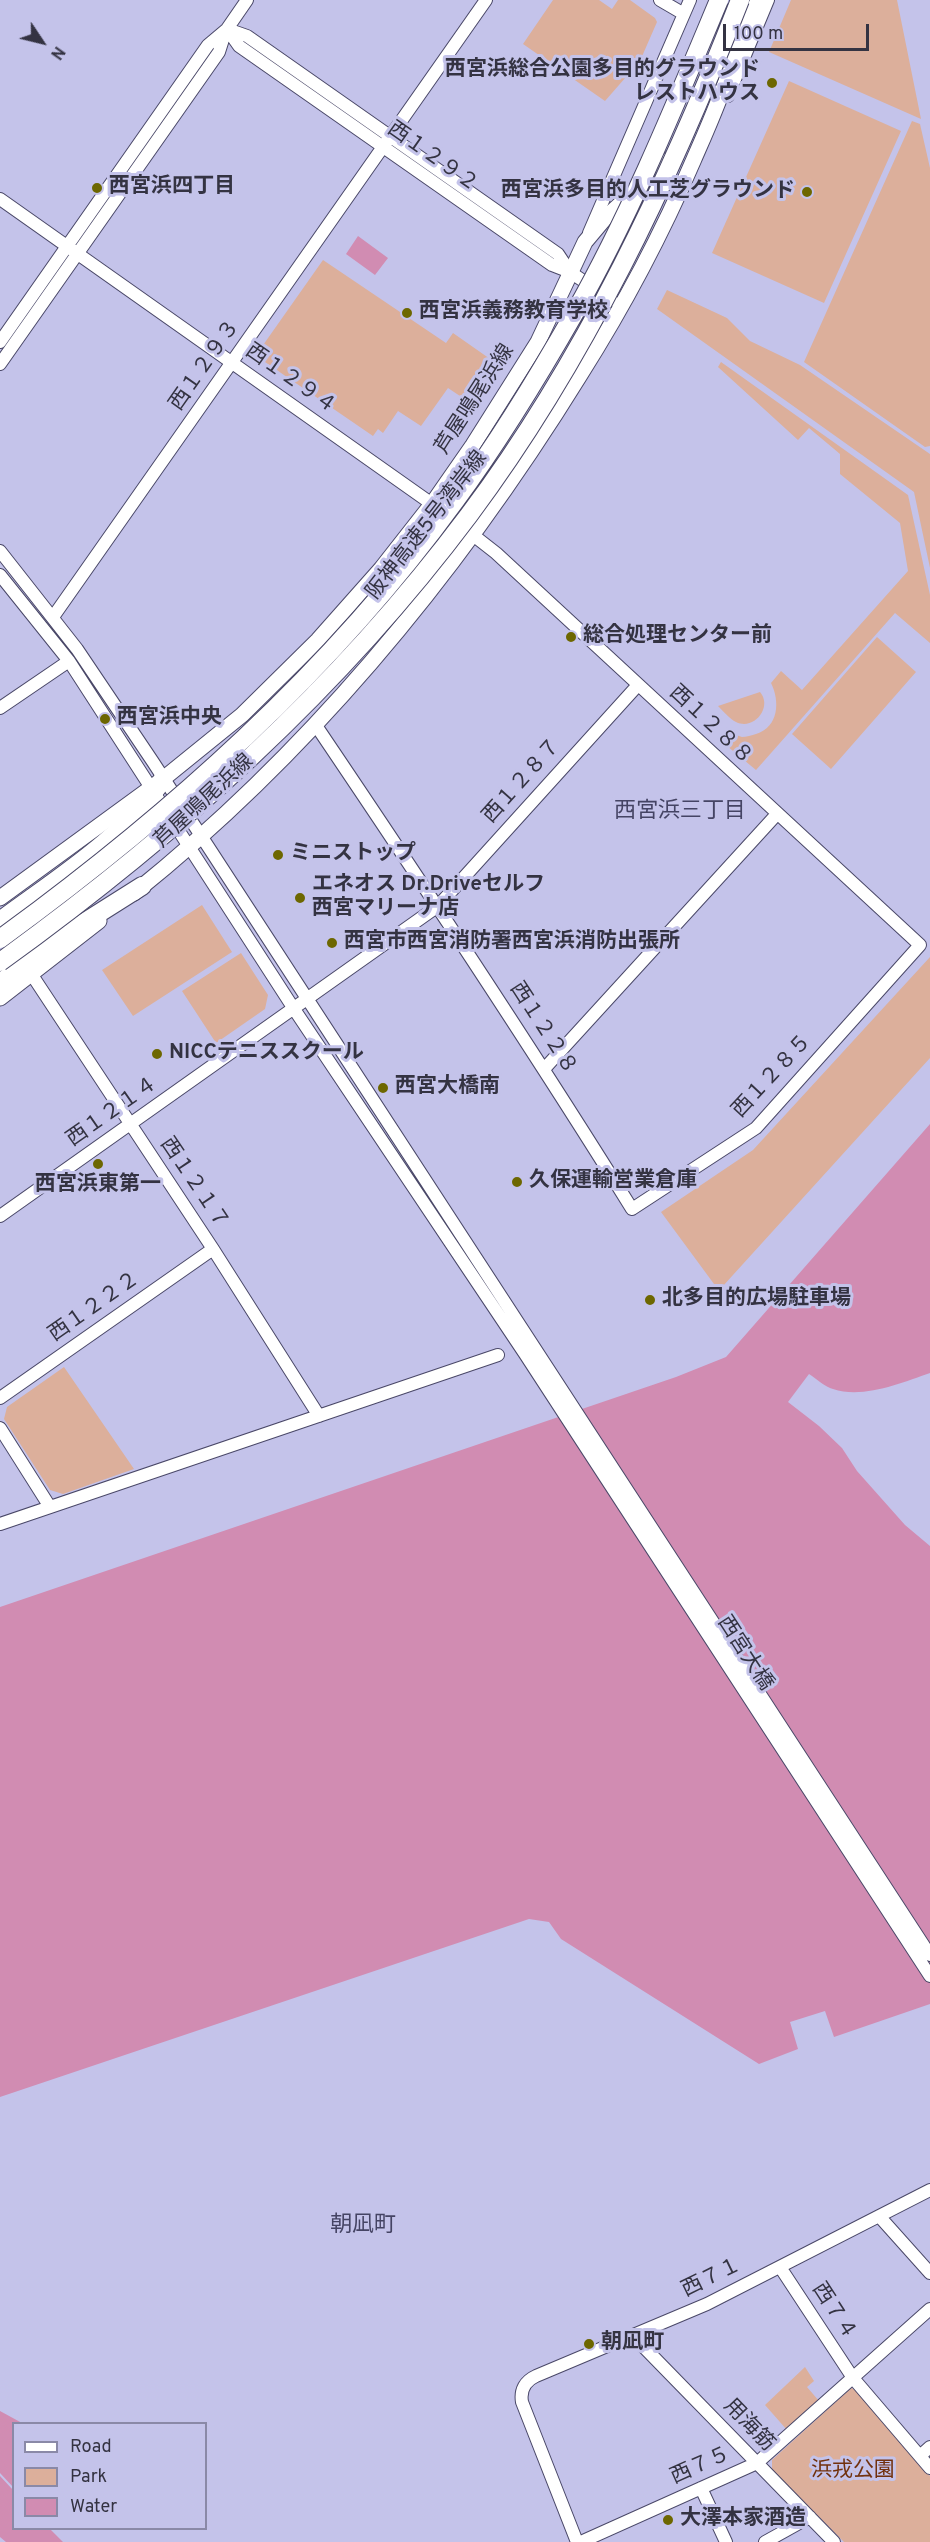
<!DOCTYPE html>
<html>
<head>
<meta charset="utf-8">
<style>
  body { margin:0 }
  #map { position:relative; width:930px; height:2542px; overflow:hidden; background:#c4c3ea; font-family:Overpass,sans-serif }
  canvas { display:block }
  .legend { position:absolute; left:12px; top:2422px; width:195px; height:108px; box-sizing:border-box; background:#c4c3ea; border:2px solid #8a89a7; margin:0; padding:8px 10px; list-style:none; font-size:18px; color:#343342 }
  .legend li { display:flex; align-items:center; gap:12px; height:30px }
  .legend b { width:30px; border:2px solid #8a89a7 }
  .north { position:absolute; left:12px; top:12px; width:60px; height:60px; -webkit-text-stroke:4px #c4c3ea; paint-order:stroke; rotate:125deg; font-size:16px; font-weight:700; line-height:24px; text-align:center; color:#343342 }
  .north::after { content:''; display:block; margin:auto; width:21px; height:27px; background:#343342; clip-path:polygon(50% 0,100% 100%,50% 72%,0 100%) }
  .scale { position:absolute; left:723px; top:24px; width:146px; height:27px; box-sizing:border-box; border:3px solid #343342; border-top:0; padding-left:8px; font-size:18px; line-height:21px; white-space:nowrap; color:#343342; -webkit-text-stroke:4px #c4c3ea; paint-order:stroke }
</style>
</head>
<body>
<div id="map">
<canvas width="930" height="2542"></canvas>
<ul class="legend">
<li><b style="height:8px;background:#fff"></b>Road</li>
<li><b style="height:16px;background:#dcaf9b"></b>Park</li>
<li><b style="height:16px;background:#d18cb2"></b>Water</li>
</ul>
<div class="north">N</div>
<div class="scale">100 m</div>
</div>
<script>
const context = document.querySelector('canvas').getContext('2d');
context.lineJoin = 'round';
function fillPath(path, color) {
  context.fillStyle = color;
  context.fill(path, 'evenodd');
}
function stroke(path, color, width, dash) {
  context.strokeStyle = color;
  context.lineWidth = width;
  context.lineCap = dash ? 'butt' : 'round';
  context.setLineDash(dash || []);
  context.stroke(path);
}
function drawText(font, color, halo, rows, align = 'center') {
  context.font = font + ' Overpass,"Noto Sans JP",sans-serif';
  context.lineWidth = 6;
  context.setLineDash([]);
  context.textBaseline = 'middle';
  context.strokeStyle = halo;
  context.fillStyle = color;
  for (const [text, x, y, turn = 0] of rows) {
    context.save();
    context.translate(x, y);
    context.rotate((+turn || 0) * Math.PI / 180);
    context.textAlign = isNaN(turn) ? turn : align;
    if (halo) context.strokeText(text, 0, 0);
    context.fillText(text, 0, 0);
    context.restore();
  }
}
fillPath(new Path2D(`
  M553 0H599L612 9 618 0H630L655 18 657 22 640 61 605 101 523 44Z
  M791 0H897L921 119 769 52Z
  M789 81 901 131 824 303 712 253Z
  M912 121 920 124 930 168V446L925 447 804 362Z
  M323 260 446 343 453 333 493 361 466 400 448 388 421 426 398 411 383 433 378 429 373 436 265 362 261 348Z
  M667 290 727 318 750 341 800 365 930 454V568L914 492 657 309Z
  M721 362 908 495 930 595V643L895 613 756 770 721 741 729 732C733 733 738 736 742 737 746 737 752 735 756 734 779 727 780 701 771 683L781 671 802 690 908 571 900 523 840 474V454L809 428 798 440 718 367Z
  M877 637 916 672 831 769 792 734Z
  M760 692C773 707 754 731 736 722 730 719 723 711 718 706Z
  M202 905 232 952 133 1016 102 970Z
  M241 953 268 995 265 1009 216 1043 182 991Z
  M930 957V1058L723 1286 714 1284 661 1212 753 1150Z
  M64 1367 134 1469 63 1494 50 1490 4 1419 7 1407Z
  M805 2367 814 2381 807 2387 819 2401 787 2430 765 2405Z
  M851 2388 856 2390 930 2476V2542H844L772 2470V2460Z`), '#dcaf9b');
fillPath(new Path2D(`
  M358 236 388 258 375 275 346 254Z
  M930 1124V1373C901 1383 863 1399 833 1389 825 1387 817 1379 809 1374L788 1402 819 1426 842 1448 857 1471 905 1525 930 1546V2004L834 2037 825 2011 790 2022 798 2049 759 2064 561 1939 549 1922 529 1919 0 2097V1607L676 1377 726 1357Z
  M0 2411 22 2423 14 2424 13 2487 0 2473Z
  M0 2476 13 2490 14 2528 50 2529 63 2542H6L0 2537Z`), '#d18cb2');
const minor = new Path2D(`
  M660 0 684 14
  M227 29 239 46 552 265 570 272 612 300
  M227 29 247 36 558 254 570 272
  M728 96 768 0
  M0 199 432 504
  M589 233 690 0
  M0 342 208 45 227 29 247 0
  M0 364 219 52 226 30
  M0 551 77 649 153 762 930 1955
  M0 575 69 661 294 1009 525 1354 930 1976
  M53 617 486 0
  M0 708 69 661
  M315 724C423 884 530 1045 632 1209L756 1128 920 945 496 553 473 535
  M32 975 213 1249 319 1416
  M545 1068 777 814
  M0 1216 438 906 638 685
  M0 1398 213 1249
  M0 1428 50 1507
  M0 1524 498 1355
  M879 2216 930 2273
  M780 2267 853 2378 930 2468
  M634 2337 834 2542
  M920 2456 930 2447
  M701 2488 726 2542
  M577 2542 522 2402C520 2390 525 2381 536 2376L707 2304 930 2190
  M581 2542 757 2463 930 2309
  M765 2542 810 2517`);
const major = new Path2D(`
  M728 71 758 0
  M134 893C312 750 460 569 580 375 625 304 661 236 694 159 708 127 722 96 732 63
  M0 898 163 779 242 715 318 640 381 569 432 504 473 445 538 342 585 242 606 217 672 157
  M0 998 99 921`);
const highway = new Path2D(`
  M0 921C55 880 125 837 163 779
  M0 983 66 934 142 886`);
stroke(minor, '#4a4868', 14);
stroke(major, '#4a4868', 17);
stroke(highway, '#4a4868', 20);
stroke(minor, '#fff', 12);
stroke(major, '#fff', 15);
stroke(highway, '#fff', 18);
const highwayBridge = new Path2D(`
  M0 939C170 815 330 673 455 501 499 441 538 377 575 312 631 213 675 105 719 0
  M0 962C177 834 338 690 469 515 585 360 670 179 740 0`);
stroke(highwayBridge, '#4a4868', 20, []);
stroke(highwayBridge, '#fff', 18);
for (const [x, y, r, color] of [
  [772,83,6,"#6d6700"],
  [97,188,6,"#6d6700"],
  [807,192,6,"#6d6700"],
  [407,313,6,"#6d6700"],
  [571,637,6,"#6d6700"],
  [105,719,6,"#6d6700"],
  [278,855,6,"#6d6700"],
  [300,898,6,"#6d6700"],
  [332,943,6,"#6d6700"],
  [157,1054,6,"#6d6700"],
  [383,1088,6,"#6d6700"],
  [98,1164,6,"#6d6700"],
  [517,1182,6,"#6d6700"],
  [650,1300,6,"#6d6700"],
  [589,2344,6,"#6d6700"],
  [668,2520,6,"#6d6700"]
]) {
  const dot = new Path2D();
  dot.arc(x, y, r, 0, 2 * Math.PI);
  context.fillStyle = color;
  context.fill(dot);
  stroke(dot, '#c4c3ea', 2);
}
drawText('bold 21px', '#343342', '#c4c3ea', [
  ["西宮浜総合公園多目的グラウンド",760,71,"right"],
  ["レストハウス",760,95,"right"],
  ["西宮浜四丁目",109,188],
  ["西宮浜多目的人工芝グラウンド",795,192,"right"],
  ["西宮浜義務教育学校",419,313],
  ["総合処理センター前",583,637],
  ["西宮浜中央",117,719],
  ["ミニストップ",290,855],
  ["エネオス Dr.Driveセルフ",312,886],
  ["西宮マリーナ店",312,910],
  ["西宮市西宮消防署西宮浜消防出張所",344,943],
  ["NICCテニススクール",169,1054],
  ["西宮大橋南",395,1088],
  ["久保運輸営業倉庫",529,1182],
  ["西宮浜東第一",98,1186,"center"],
  ["北多目的広場駐車場",662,1300],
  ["朝凪町",601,2344],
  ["大澤本家酒造",680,2520]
], 'left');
drawText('21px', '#343342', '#c4c3ea', [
  ["西１２９２",432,158,35],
  ["西１２９３",206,366,-55],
  ["西１２９４",290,380,35],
  ["芦屋鳴尾浜線",476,400,-57],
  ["阪神高速5号湾岸線",428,526,-52],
  ["西１２８８",710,726,43],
  ["西１２８７",523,782,-48],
  ["芦屋鳴尾浜線",205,802,-43],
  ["西１２２８",542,1029,57],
  ["西１２８５",773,1077,-47],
  ["西１２１４",113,1113,-35],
  ["西１２１７",193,1184,56],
  ["西１２２２",95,1308,-35],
  ["西宮大橋",744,1654,57],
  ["西７１",712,2279,-26],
  ["西７４",833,2312,57],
  ["用海筋",748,2426,46],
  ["西７５",701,2467,-24]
]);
drawText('21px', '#71310d', '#c4c3ea', [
  ["浜戎公園",853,2472]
]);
drawText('22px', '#454464', '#c4c3ea', [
  ["西宮浜三丁目",680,813],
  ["朝凪町",363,2227]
]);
</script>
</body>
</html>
